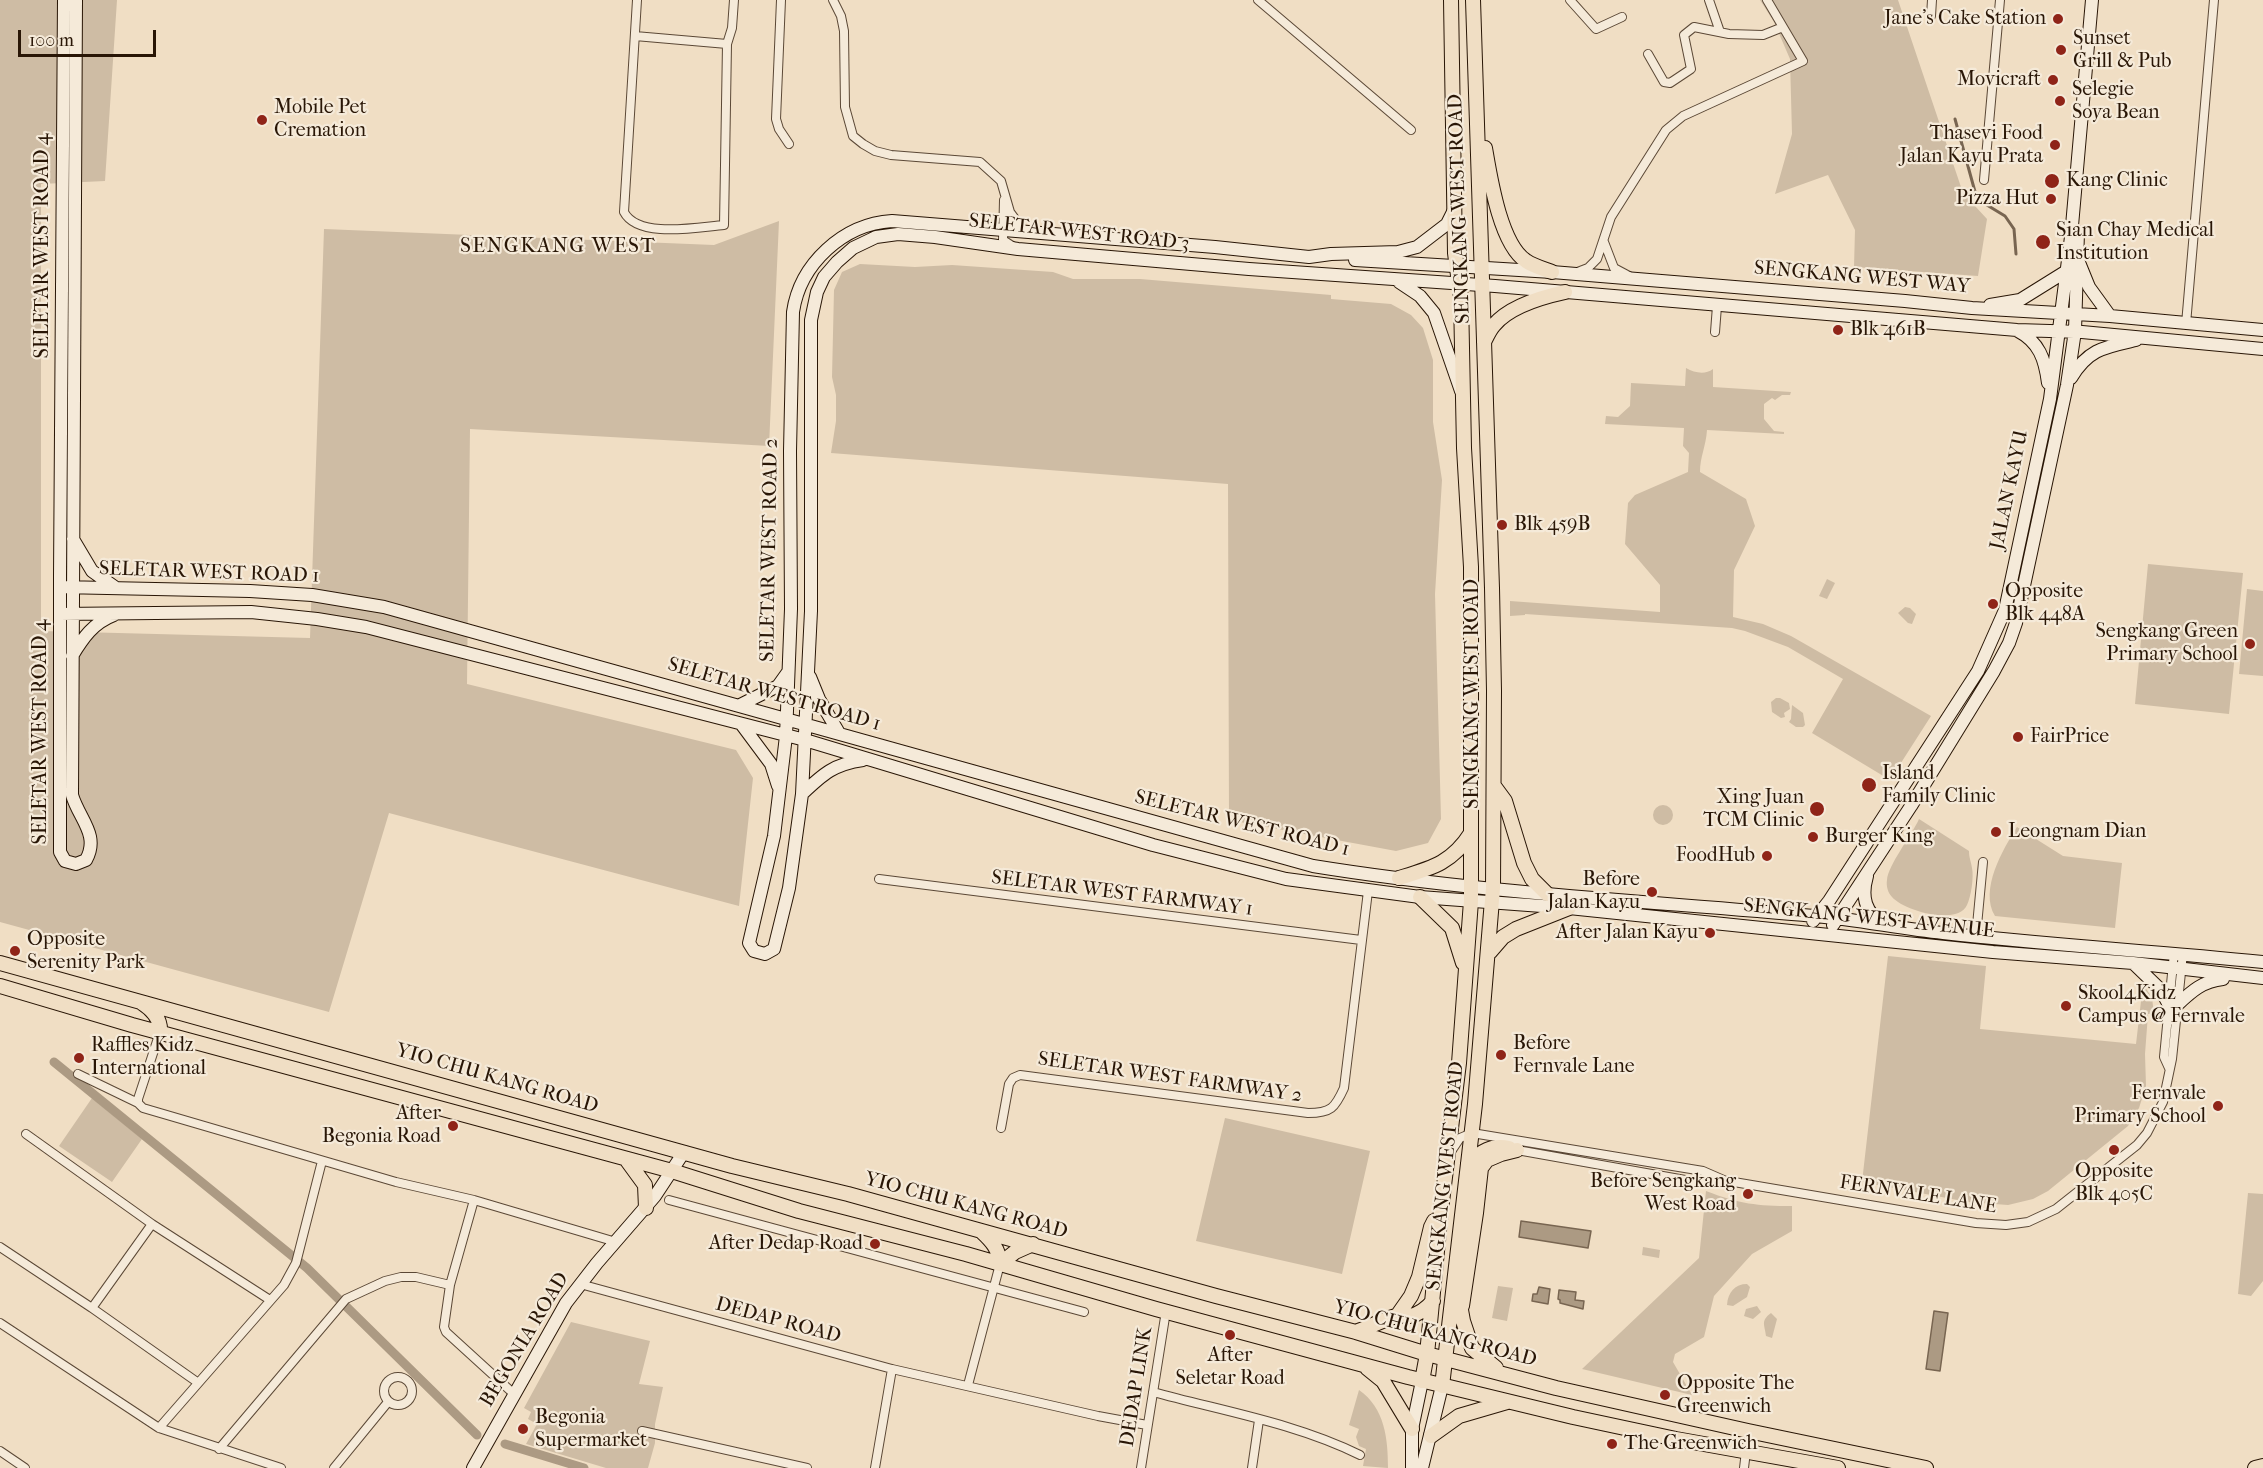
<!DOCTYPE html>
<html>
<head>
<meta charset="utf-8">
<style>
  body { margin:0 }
  #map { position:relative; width:2263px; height:1468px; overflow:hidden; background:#f0dec4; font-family:"IM FELL French Canon",serif }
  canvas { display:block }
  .scale { position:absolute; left:18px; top:30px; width:138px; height:27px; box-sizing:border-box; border:3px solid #291606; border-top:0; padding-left:8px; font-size:18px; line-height:21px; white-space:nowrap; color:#291606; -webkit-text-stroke:4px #f5ead9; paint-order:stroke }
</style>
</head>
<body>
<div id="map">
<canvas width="2263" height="1468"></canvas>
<div class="scale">100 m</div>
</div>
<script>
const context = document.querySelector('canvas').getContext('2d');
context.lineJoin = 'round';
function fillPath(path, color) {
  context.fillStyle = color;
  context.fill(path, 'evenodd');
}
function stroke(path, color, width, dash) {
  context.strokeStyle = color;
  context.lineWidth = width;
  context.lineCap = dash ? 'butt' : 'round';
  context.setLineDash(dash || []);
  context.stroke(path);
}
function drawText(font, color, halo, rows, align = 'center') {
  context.font = font + ' "IM FELL French Canon",serif';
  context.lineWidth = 4.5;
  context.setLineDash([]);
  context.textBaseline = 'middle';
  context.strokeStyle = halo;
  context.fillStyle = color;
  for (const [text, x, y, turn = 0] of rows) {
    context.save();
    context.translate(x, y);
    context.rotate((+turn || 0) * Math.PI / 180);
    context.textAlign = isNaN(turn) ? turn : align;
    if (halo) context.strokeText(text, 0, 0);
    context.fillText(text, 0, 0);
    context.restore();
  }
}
fillPath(new Path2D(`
  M0 0H117L105 181 41 184V631L310 638 324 229 714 245 779 221 769 446 470 429 467 684 736 750 753 778 739 906 389 813 329 1012 0 922Z
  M1760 0H1898L1963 193 1987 219 1978 276 1854 267 1855 230 1828 175 1775 194 1792 134 1790 59 1774 22Z
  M860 264 915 267 952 265 1053 272 1073 279H1140L1331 295V299L1391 304 1411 315 1423 328 1433 360V422L1442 480 1435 594 1441 819 1428 843 1396 851 1229 820 1228 484 831 453 836 421V395L832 377 834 290 842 272Z
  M1686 368C1695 373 1705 375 1713 369V387L1791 392 1790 395H1782L1775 400 1772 398 1764 404V419L1774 431 1784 432V434L1707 430C1706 446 1700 457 1700 472L1746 499 1755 526 1734 570 1733 617 1763 624 1791 636 1931 716 1890 780 1812 733 1843 679 1788 647 1745 631 1732 628 1525 614V615L1510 616V601L1660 612V585L1625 544 1628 503 1635 495 1688 472 1689 453 1683 446 1684 428 1605 424 1606 416 1618 417 1630 406 1631 383 1685 386Z
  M2148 564 2243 573 2229 714 2135 704Z
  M1827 579 1835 583 1827 599 1819 596Z
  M2247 589 2263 591V676L2239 674Z
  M1905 607 1910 608 1916 614 1912 624 1908 623 1898 613Z
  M1776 698H1780L1789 703 1790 709 1784 713 1785 717 1781 718 1772 712 1771 702Z
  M1792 705 1803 713 1805 725 1803 727H1796L1789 722 1791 719Z
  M1653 815a10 10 0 1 1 20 0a10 10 0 1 1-20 0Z
  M1919 819 1969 851C1969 858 1971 861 1972 868 1974 877 1971 897 1967 905 1958 926 1904 911 1892 897 1888 893 1886 886 1887 880 1888 865 1912 835 1919 819Z
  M2017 827 2063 856 2122 863 2115 928 1995 916C1979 890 2003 849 2017 827Z
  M1888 956 1986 966 1980 1029 2136 1044 2143 984 2152 998 2154 1014H2148L2145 1054 2146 1086 2139 1108 2128 1126 2048 1191 2033 1199 2008 1205 1968 1202 1862 1182Z
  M92 1098 142 1139 112 1182 59 1146Z
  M1225 1118 1370 1151 1342 1274 1196 1241Z
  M1706 1191C1740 1204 1757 1206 1792 1206V1231L1752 1254 1714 1296 1704 1337 1675 1354 1673 1362 1692 1395 1582 1369 1699 1258Z
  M2248 1193 2263 1194V1281L2251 1296 2238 1294Z
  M1643 1247 1660 1250 1659 1258 1642 1255Z
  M1747 1284 1750 1287 1747 1297 1733 1306 1727 1305C1728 1292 1735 1284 1747 1284Z
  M1498 1286 1513 1288 1507 1321 1492 1318Z
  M1757 1306 1761 1312 1753 1319 1744 1316 1746 1309Z
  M1771 1313 1777 1319 1772 1338 1766 1336C1765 1325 1760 1321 1771 1313Z
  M571 1322 650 1341 639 1384 663 1387 655 1424V1443L648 1468H606L526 1444 537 1424 528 1419 531 1412 524 1408Z
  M1359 1390C1385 1408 1388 1439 1388 1468L1363 1466 1366 1449 1359 1446 1356 1437 1359 1429 1349 1425Z`), '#cebca4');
const water = new Path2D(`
  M1521 1221 1591 1231 1588 1248 1519 1237Z
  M1539 1287 1550 1289 1548 1304 1532 1301 1533 1294H1537Z
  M1559 1290 1576 1292 1575 1300 1584 1301 1583 1309 1560 1303V1300L1558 1299Z
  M1934 1311 1948 1313 1940 1371 1926 1369Z`);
fillPath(water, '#ac9a83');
stroke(water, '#786551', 1.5);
stroke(new Path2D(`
  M1955 119 1977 199 2005 216 2014 229 2016 254`), '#786551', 3);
stroke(new Path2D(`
  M54 1062 307 1268 477 1435
  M505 1444 584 1468`), '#ac9a83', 9);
const street = new Path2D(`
  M637 0 624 212C638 239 698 227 724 225L727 44 732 28 734 0
  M781 0 776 119 779 129 789 144
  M833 0 841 16 844 31 845 107 853 136 863 144 875 151 891 155 980 162 1001 181 1010 212 1024 231
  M1258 0 1411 130
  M1570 0 1596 29 1622 17
  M1709 0 1720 32
  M1931 16 1932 0
  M635 36 727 44
  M1648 54 1664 82 1670 83 1691 69 1684 35 1694 27 1729 34 1763 35 1783 27
  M1984 180 2000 0
  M1004 200 1003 240 1014 247
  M1604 242 1614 268 1629 276
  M1575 273 1588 268 1597 259 1611 217 1666 130 1683 116 1803 61 1767 0
  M2186 324 2214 0
  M1715 332 1717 306
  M879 879 1361 940
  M1976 936 1983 862
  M160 1032 138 1099V1103L143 1108 396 1182 474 1200 616 1242
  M2169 1068 2164 1057 2174 953
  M78 1074 138 1103
  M1001 1128 1009 1084 1013 1078 1020 1075 1308 1113C1331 1113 1335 1108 1344 1088L1368 891
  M26 1134 152 1224 270 1300
  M1452 1150 1460 1138 1472 1133 1703 1171 1726 1181
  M1517 1150 1702 1183 1728 1181 1976 1223 2006 1225 2028 1222 2056 1209 2137 1145 2147 1133 2163 1102 2172 1059 2183 953
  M474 1200 450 1285 444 1327 446 1332 514 1394
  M669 1200 1084 1312
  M0 1247 92 1308 197 1382
  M580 1284 892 1369 1098 1416 1147 1425
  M92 1308 152 1224
  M0 1323 159 1428 281 1468
  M384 1391a14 14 0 1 1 28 0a14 14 0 1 1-28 0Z
  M968 1385 1000 1264
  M1153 1392C1222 1411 1295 1423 1360 1455
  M159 1428 284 1285 296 1263 322 1161
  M642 1431 807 1468
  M219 1449 346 1299 385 1281 401 1277H416L450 1285
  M0 1451 25 1468
  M334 1468 388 1402
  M875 1468 892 1369
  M1141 1468 1166 1311
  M1252 1468 1259 1420
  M1744 1468 1746 1451`);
const secondary = new Path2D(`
  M64 0 60 576V852L65 861 76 864 86 860C100 835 79 819 72 795L76 0
  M1454 210 1447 224 1417 247 1398 252 1331 254 1309 257 1215 247 892 221C843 224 800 264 793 312L790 451 791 609 786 736 774 836 749 943 754 951 765 954 774 949 789 888 802 794 811 611V320L817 292 824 277 837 262 853 248 876 237 898 234 935 237 1018 249 1249 269 1495 286 2017 330 2082 332 2263 349
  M1355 260 1552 272 1905 301 1972 308 2110 316 2263 330
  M2078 260 2089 287 2110 316
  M1399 282 1420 296 1434 313 1461 391
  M1990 305 2020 300 2065 272
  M2018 331C2039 342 2045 359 2048 383
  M2071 378C2088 349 2105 347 2136 340
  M73 539 92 571 116 588
  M60 587 250 591 312 595 384 607 1313 866C1479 893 1647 901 1814 916 1857 919 1900 929 1943 933 2049 945 2156 951 2263 962
  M60 614 251 612 317 619 366 627 805 740 1153 845 1286 879 1420 897 1569 908 1993 952 2133 963 2263 978
  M72 656C83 638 93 623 114 615
  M810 677 819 699 839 733
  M740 705 778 686 788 672
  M742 725 771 764 778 786
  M802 794C823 774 834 764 863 760
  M1867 876C1861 897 1865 913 1884 924
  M1813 921 1829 901 1978 671 2005 610 2050 399 2071 237 2092 0
  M1833 925 1911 806 1994 671 2009 643 2016 623 2067 385 2075 331 2078 232
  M2133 963 2161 990 2170 1007
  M2178 1004C2192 991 2203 981 2223 979
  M473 1468 566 1303 597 1263 655 1196 684 1152
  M1412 1468V1429L1422 1381
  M1422 1468 1442 1386`);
const primary = new Path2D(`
  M1485 148C1490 177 1500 244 1526 261 1533 266 1544 269 1552 272
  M1484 342C1487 336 1490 329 1494 325 1510 306 1542 297 1565 292
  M1494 786 1505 801 1524 863 1532 879 1547 894
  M1399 878C1432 868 1452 863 1471 833
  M1420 897 1452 928 1463 963
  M1490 952 1503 937 1516 929 1569 908
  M0 963 732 1166 848 1194 1216 1296 1356 1332 1427 1354 1556 1388 1748 1431 1926 1468
  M0 986 132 1025 672 1171 799 1211 966 1254 1156 1309 1408 1377 1573 1417 1676 1439 1838 1468
  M142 1003C153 1010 161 1019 160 1032
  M626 1159 645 1185 646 1208
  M1468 1163C1481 1152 1492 1144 1509 1148
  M981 1231C992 1241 999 1249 1000 1264
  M1000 1264 1015 1252 1033 1244
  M1459 1299 1463 1321 1472 1348 1496 1368
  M1462 1306 1476 1213 1481 1168 1487 1160 1501 1154 1517 1150
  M1397 1316 1411 1296 1419 1277 1431 1227 1434 1221
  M1356 1332C1369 1327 1383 1320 1396 1316 1400 1315 1405 1316 1410 1316 1420 1314 1427 1308 1433 1301
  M1367 1368 1383 1381 1412 1429
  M1422 1381 1427 1354 1441 1210 1459 1063 1471 901V567L1464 448 1461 298 1455 253 1451 0
  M1442 1386 1475 1104 1493 888 1494 691 1492 588 1473 0
  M1431 1436 1459 1416 1507 1402
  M2255 1468 2263 1466`);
stroke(street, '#5b4836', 10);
stroke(secondary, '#291606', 14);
stroke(primary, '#291606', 16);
stroke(street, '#f5ead9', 8);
stroke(secondary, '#f5ead9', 12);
stroke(primary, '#f0dec4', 14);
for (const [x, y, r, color] of [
  [2058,19,6,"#8f2418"],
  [2061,50,6,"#8f2418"],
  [2053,80,6,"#8f2418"],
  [2060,101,6,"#8f2418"],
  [262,120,6,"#8f2418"],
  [2055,145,6,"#8f2418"],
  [2052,181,8,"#8f2418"],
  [2051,199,6,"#8f2418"],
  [2043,242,8,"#8f2418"],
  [1838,330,6,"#8f2418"],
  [1502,525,6,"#8f2418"],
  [1993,604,6,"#8f2418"],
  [2250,644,6,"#8f2418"],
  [2018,737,6,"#8f2418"],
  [1869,785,8,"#8f2418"],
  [1817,809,8,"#8f2418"],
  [1996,832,6,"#8f2418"],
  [1813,837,6,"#8f2418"],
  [1767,856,6,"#8f2418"],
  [1652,892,6,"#8f2418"],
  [1710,933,6,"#8f2418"],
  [15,951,6,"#8f2418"],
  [2066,1006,6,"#8f2418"],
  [1501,1055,6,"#8f2418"],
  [79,1058,6,"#8f2418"],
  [2218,1106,6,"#8f2418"],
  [453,1126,6,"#8f2418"],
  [2114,1150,6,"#8f2418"],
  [1748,1194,6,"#8f2418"],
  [875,1244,6,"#8f2418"],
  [1230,1335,6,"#8f2418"],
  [1665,1395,6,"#8f2418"],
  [523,1429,6,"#8f2418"],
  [1612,1444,6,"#8f2418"]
]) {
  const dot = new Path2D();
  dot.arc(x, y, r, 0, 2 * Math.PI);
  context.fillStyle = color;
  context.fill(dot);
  stroke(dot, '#f5ead9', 2);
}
drawText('20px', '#291606', '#f5ead9', [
  ["Jane's Cake Station",2046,19,"right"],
  ["Sunset",2073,39],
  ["Grill & Pub",2073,62],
  ["Movicraft",2041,80,"right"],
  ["Selegie",2072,90],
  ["Soya Bean",2072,113],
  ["Mobile Pet",274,108],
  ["Cremation",274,131],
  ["Thasevi Food",2043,134,"right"],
  ["Jalan Kayu Prata",2043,157,"right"],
  ["Kang Clinic",2066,181],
  ["Pizza Hut",2039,199,"right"],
  ["Sian Chay Medical",2056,231],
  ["Institution",2056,254],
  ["Blk 461B",1850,330],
  ["Blk 459B",1514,525],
  ["Opposite",2005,592],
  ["Blk 448A",2005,615],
  ["Sengkang Green",2238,632,"right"],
  ["Primary School",2238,655,"right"],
  ["FairPrice",2030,737],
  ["Island",1882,774],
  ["Family Clinic",1882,797],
  ["Xing Juan",1804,798,"right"],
  ["TCM Clinic",1804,821,"right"],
  ["Leongnam Dian",2008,832],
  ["Burger King",1825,837],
  ["FoodHub",1755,856,"right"],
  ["Before",1640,880,"right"],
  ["Jalan Kayu",1640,903,"right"],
  ["After Jalan Kayu",1698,933,"right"],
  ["Opposite",27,940],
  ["Serenity Park",27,963],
  ["Skool4Kidz",2078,994],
  ["Campus @ Fernvale",2078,1017],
  ["Before",1513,1044],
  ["Fernvale Lane",1513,1067],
  ["Raffles Kidz",91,1046],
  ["International",91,1069],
  ["Fernvale",2206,1094,"right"],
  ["Primary School",2206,1117,"right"],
  ["After",441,1114,"right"],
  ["Begonia Road",441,1137,"right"],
  ["Opposite",2114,1172,"center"],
  ["Blk 405C",2114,1195,"center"],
  ["Before Sengkang",1736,1182,"right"],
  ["West Road",1736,1205,"right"],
  ["After Dedap Road",863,1244,"right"],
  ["After",1230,1356,"center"],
  ["Seletar Road",1230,1379,"center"],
  ["Opposite The",1677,1384],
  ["Greenwich",1677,1407],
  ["Begonia",535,1418],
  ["Supermarket",535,1441],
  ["The Greenwich",1624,1444]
], 'left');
drawText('20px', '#291606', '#f5ead9', [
  ["SENGKANG WEST ROAD",1460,209,-92],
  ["SELETAR WEST ROAD 3",1079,233,6],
  ["SELETAR WEST ROAD 4",43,246,-90],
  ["SENGKANG WEST WAY",1862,278,5],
  ["JALAN KAYU",2010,490,-78],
  ["SELETAR WEST ROAD 2",770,550,-89],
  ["SELETAR WEST ROAD 1",209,573,2],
  ["SENGKANG WEST ROAD",1473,694,-90],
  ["SELETAR WEST ROAD 1",774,695,16],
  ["SELETAR WEST ROAD 4",41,732,-90],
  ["SELETAR WEST ROAD 1",1242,824,14],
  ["SELETAR WEST FARMWAY 1",1122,894,7],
  ["SENGKANG WEST AVENUE",1869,919,6],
  ["SELETAR WEST FARMWAY 2",1170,1078,8],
  ["YIO CHU KANG ROAD",497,1079,16],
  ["SENGKANG WEST ROAD",1446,1176,-84],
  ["FERNVALE LANE",1918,1195,9],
  ["YIO CHU KANG ROAD",966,1206,15],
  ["DEDAP ROAD",778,1321,15],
  ["YIO CHU KANG ROAD",1435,1334,15],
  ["BEGONIA ROAD",525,1340,-59],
  ["DEDAP LINK",1137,1387,-81]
]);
context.letterSpacing = '1.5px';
drawText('21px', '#291606', '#f5ead9', [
  ["SENGKANG WEST",558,247]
]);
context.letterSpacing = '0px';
</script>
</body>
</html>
